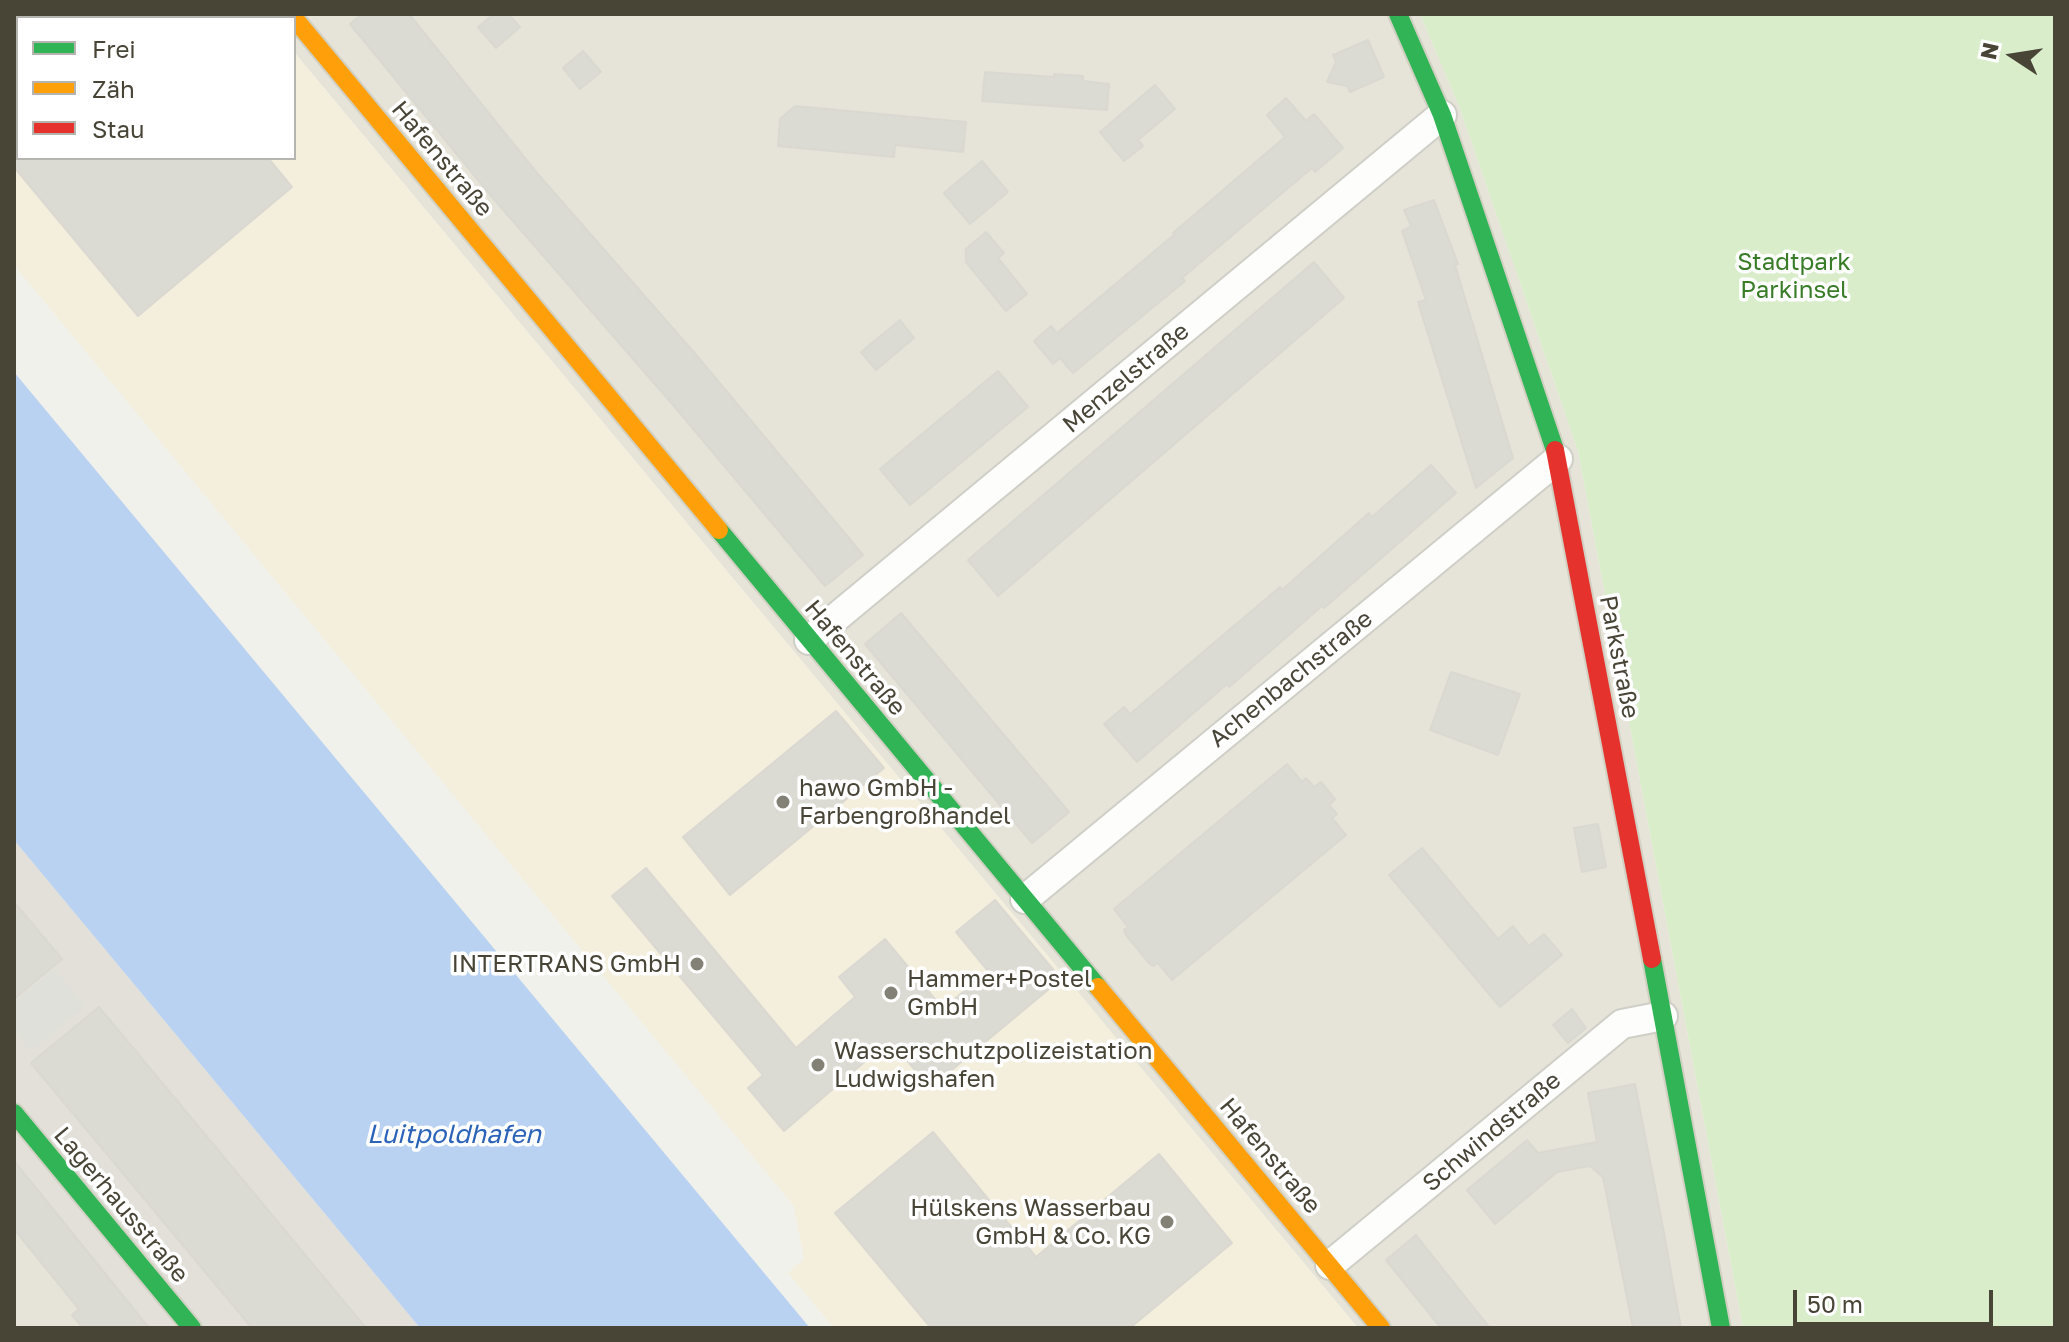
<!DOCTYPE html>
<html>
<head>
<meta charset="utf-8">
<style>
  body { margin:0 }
  #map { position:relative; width:2069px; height:1342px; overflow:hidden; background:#f1f1eb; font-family:"Golos Text",sans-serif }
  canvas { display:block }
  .frame { position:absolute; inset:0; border:16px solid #484436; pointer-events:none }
  .legend { position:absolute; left:16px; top:16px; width:280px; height:144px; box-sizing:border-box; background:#fff; border:2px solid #b6b4af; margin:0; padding:10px 14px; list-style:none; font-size:24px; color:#484436 }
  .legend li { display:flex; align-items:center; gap:16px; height:40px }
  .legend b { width:40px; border:2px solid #b6b4af }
  .north { position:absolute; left:1973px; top:16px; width:80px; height:80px; -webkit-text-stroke:6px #fff; paint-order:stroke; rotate:282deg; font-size:22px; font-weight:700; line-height:32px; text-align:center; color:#484436 }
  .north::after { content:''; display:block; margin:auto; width:28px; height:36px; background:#484436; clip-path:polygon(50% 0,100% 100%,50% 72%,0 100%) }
  .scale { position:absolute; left:1793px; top:1290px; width:200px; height:36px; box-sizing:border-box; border:4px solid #484436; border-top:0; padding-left:10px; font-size:24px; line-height:28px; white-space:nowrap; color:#484436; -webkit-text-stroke:6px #fff; paint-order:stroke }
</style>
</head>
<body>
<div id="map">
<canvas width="2069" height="1342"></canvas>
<div class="frame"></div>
<ul class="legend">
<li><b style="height:10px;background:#30b455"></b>Frei</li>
<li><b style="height:10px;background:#ff9f0a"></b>Zäh</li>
<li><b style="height:10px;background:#e5322d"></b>Stau</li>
</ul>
<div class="north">N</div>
<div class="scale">50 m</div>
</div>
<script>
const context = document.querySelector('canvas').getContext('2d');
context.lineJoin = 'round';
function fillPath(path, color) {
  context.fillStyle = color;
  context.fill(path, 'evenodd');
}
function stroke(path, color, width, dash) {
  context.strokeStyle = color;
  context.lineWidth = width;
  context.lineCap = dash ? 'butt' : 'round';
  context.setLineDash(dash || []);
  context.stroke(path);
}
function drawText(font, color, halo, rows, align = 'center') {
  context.font = font + ' "Golos Text",sans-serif';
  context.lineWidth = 7;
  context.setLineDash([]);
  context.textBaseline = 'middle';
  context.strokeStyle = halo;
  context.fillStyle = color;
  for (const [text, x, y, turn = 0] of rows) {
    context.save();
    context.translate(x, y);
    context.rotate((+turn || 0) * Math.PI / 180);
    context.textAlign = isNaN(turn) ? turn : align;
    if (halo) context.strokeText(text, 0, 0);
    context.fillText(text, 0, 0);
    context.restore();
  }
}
fillPath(new Path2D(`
  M262 14H1420L1459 106 1578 451 1743 1328H1358L294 52V18H265Z
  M14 1194 128 1328H14Z`), '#e6e4d8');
fillPath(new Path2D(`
  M14 14H262L265 18H18V158H294V52L1358 1328H834L788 1273 804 1259 794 1206 14 265Z`), '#f4efdd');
fillPath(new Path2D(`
  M14 840 420 1328H128L14 1194Z`), '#e2e0d9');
fillPath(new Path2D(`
  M1420 14H2055V1328H1743L1578 451 1459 106Z`), '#d9edca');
fillPath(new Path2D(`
  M55 969 85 1006 31 1051 14 1030V1002Z`), '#e0e0da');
fillPath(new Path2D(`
  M14 372 810 1328H420L14 840Z`), '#bad2f1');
const building = new Path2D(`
  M362 14H409L537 173 698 357 863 555 825 586 674 406 492 197 350 24Z
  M494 14H508L520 27 496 48 478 27Z
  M1368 40 1384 77 1350 92 1347 86 1327 82 1336 62 1333 55Z
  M583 51 601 72 580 89 563 68Z
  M985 72 1054 77V74L1083 76V81L1109 84 1107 110 982 101Z
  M1155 85 1175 109 1138 140 1143 146 1124 161 1100 132Z
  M1286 98 1306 121 1314 114 1343 148 1315 172 1312 168 1269 204 1182 278 1185 281 1073 373 1060 358 1053 364 1034 341 1051 326 1057 333 1175 234 1173 233 1285 137 1267 115Z
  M795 106 966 122 963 152 895 145 894 157 778 146 780 119Z
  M14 158H268L292 187 138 316 14 167Z
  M982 161 1008 192 970 224 944 193Z
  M1434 200 1458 264 1455 265 1513 458 1476 488 1418 302 1426 300 1402 231 1411 226 1404 210Z
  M986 232 1004 253 998 258 1027 294 1006 311 966 262V249Z
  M1314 262 1344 298 998 596 968 560Z
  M900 320 914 338 876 370 861 352Z
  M998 371 1028 407 910 505 880 469Z
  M1431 465 1456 493 1324 608 1322 606 1229 687 1227 684 1137 762 1104 724 1124 707 1130 714 1280 587 1282 590 1369 513 1372 517Z
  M901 613 1069 812 1032 843 865 644Z
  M1451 672 1520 694 1498 755 1430 730Z
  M836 711 884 768 730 895 683 837Z
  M1287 764 1302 782 1306 778 1314 787 1321 782 1335 799 1329 805 1337 814 1332 818 1346 835 1172 980 1158 963 1153 966 1149 963 1126 935 1124 930 1128 927 1114 909Z
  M1598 824 1606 867 1582 872 1574 828Z
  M1422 848 1498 939 1513 926 1529 946 1544 934 1562 955 1500 1007 1389 875Z
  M646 868 796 1048 855 997 839 977 885 939 943 1009 988 971 956 932 995 900 1061 979 930 1088 890 1040 784 1131 748 1088 763 1075 612 896Z
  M14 902 62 959 14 999Z
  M99 1007 273 1216 366 1328H252L31 1063Z
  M1572 1009 1586 1028 1568 1043 1553 1025Z
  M1635 1084 1664 1233 1681 1328H1633L1603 1177 1590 1166 1557 1172 1495 1224 1467 1190 1527 1140 1538 1153 1597 1142 1588 1093Z
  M933 1132 1036 1257 1159 1154 1232 1243 1130 1328H931L835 1213Z
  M14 1161 53 1209 149 1328H83L72 1315 79 1309 14 1229Z
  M1416 1235 1454 1283 1490 1328H1441L1386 1260Z`);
fillPath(building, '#dbdad3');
stroke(building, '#dad8d1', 2);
const street = new Path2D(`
  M809 640 1442 115
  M1025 899 1558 459
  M1330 1265 1622 1024 1663 1016`);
const fast = new Path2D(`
  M1398 14 1442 115 1555 450
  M719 530 1098 987
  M1652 959 1721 1328
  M14 1113 192 1328`);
const slow = new Path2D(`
  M294 18 719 530
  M1098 987 1381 1328`);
const jam = new Path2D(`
  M1555 450 1652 959`);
stroke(street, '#cfcfc8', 32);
stroke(fast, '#d1d0c2', 22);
stroke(slow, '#d1d0c2', 22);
stroke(jam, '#d1d0c2', 22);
stroke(street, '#fdfdfc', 28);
stroke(fast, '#30b455', 18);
stroke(slow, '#ff9f0a', 18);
stroke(jam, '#e5322d', 18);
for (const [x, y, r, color] of [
  [783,802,8,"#838175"],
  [697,964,8,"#838175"],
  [891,993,8,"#838175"],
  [818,1065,8,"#838175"],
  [1167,1222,8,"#838175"]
]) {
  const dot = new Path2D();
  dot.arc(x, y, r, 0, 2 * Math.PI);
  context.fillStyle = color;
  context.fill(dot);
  stroke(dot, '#fff', 3);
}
drawText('24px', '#484436', '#fff', [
  ["Hafenstraße",442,159,50],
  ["Menzelstraße",1126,378,-40],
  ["Parkstraße",1619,657,79],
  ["Hafenstraße",855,658,50],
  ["Achenbachstraße",1291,679,-39],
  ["Schwindstraße",1492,1132,-40],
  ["Hafenstraße",1270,1156,50],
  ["Lagerhausstraße",121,1205,50]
]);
drawText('24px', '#387c27', '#fff', [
  ["Stadtpark",1794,262],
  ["Parkinsel",1794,290]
]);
drawText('24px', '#484436', '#fff', [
  ["hawo GmbH -",799,788],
  ["Farbengroßhandel",799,816],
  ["INTERTRANS GmbH",681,964,"right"],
  ["Hammer+Postel",907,979],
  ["GmbH",907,1007],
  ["Wasserschutzpolizeistation",834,1051],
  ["Ludwigshafen",834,1079],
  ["Hülskens Wasserbau",1151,1208,"right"],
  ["GmbH & Co. KG",1151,1236,"right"]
], 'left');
drawText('italic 26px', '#2b63b8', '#fff', [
  ["Luitpoldhafen",454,1135]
]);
</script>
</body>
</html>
